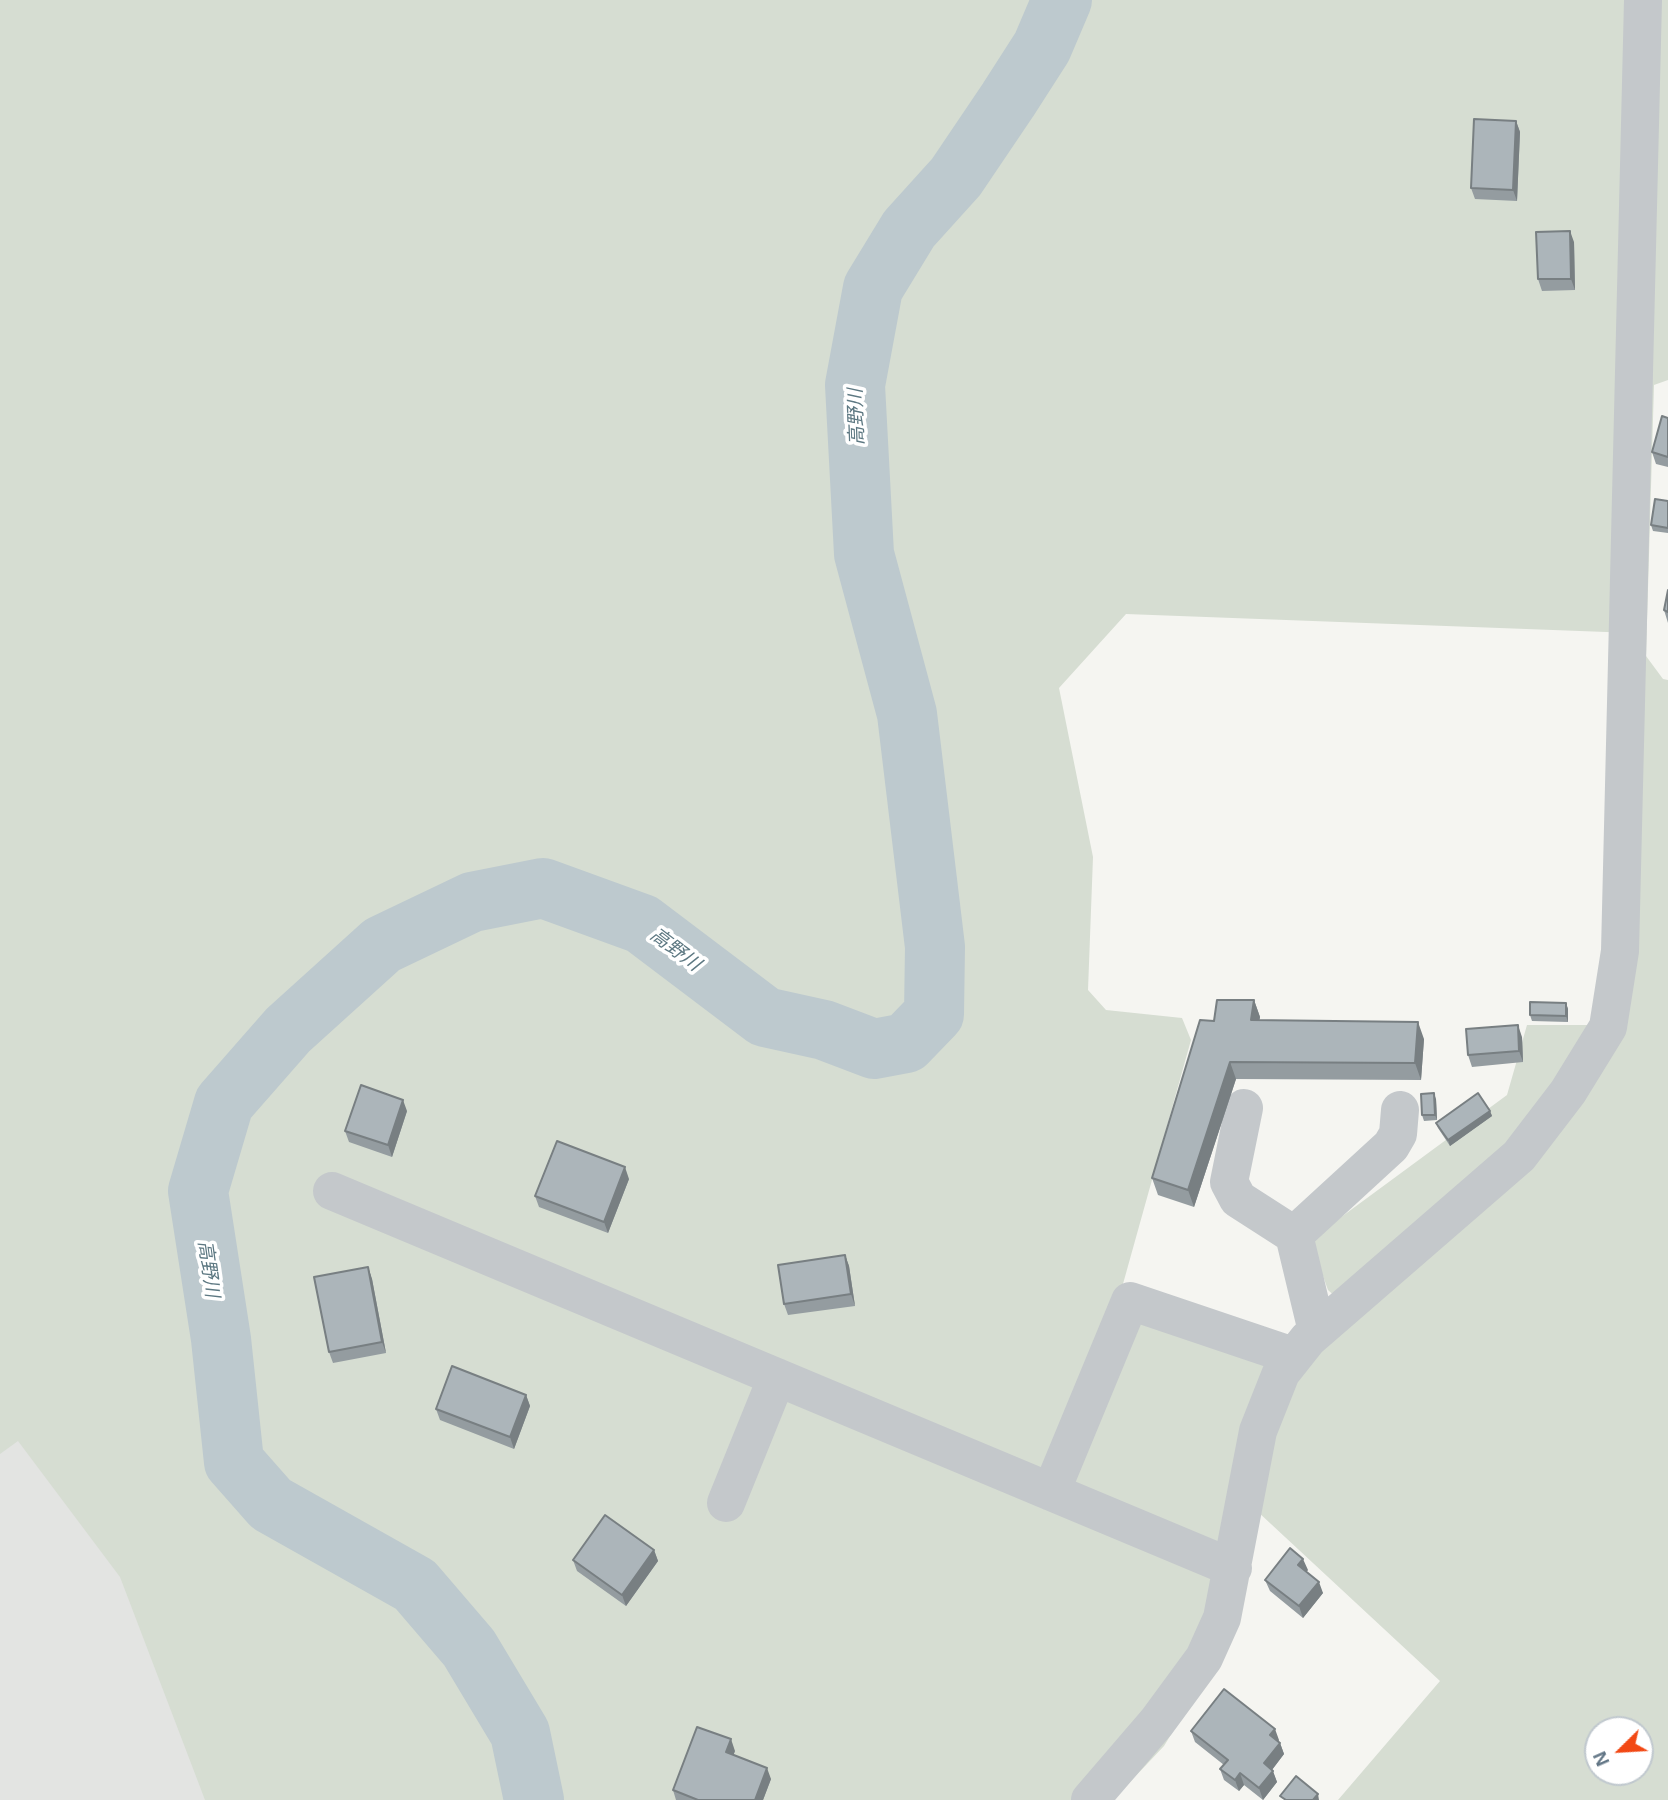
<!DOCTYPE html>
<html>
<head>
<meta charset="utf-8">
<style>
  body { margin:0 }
  #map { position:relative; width:1668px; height:1800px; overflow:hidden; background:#f5f5f1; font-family:Helvetica,sans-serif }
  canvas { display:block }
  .north { position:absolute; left:1584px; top:1716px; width:70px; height:70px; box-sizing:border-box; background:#fff; border:2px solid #c0c8ce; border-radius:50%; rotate:246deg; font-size:19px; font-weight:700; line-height:28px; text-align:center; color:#617585 }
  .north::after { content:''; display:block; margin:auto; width:24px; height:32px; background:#f24814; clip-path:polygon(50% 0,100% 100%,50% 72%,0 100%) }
</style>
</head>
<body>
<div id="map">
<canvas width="1668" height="1800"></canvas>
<div class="north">N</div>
</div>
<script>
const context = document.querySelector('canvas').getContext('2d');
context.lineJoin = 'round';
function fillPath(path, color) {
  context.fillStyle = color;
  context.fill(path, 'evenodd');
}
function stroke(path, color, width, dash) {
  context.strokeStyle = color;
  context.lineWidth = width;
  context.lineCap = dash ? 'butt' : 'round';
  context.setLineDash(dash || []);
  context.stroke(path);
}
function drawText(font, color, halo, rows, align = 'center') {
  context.font = font + ' Helvetica,"Noto Sans JP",sans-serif';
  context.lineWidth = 7;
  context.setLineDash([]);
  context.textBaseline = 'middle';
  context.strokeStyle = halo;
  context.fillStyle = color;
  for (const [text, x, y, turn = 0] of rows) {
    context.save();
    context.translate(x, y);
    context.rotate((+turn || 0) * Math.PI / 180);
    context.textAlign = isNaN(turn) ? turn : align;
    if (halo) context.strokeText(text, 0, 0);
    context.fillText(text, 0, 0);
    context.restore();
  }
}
fillPath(new Path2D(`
  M0 1332 250 1800H0Z`), '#e3e4e2');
fillPath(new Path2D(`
  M0 0H1668V380L1654 385 1646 656 1663 679 1668 680V1800H1338L1440 1681 1257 1511 1270 1441 1293 1377 1353 1313 1328 1290 1310 1240 1507 1095 1527 1025H1615L1633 633 1126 614 1059 688 1093 857 1088 990 1106 1010 1182 1018 1191 1040 1116 1309 1266 1362 1236 1629 1164 1746 1113 1800H205L120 1577 18 1441 0 1454ZM1598 1730H1640V1772H1598Z`), '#d6ddd2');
stroke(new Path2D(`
  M534 1800 520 1733 469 1648 415 1585 271 1504 234 1462 221 1339 198 1191 224 1103 288 1030 382 945 472 902 543 888 642 924 765 1017 824 1030 874 1049 906 1043 934 1014 935 947 907 714 864 554 855 385 873 288 909 229 956 177 1008 100 1042 47 1062 0`), '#bdc9ce', 60);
stroke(new Path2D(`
  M1244 1108 1229 1182 1238 1199 1294 1235
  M332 1191 1233 1568
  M1317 1331 1294 1235 1391 1146 1398 1134 1400 1110
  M1051 1492 1130 1301 1293 1356
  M726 1503 777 1377
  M1090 1800 1157 1722 1204 1658 1222 1618 1258 1431 1281 1373 1308 1339 1519 1156 1568 1092 1608 1027 1620 951 1643 0`), '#c4c8cb', 38);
fillPath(new Path2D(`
  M1516 121 1520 132 1517 201 1475 199 1471 188Z
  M1574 242 1575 290 1542 291 1538 279Z
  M1668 418V467L1656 464 1652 452Z
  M1668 501V533L1653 531 1651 525Z
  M1664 610 1668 612V623Z
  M1254 1000 1260 1017 1259 1020 1424 1039 1421 1080 1236 1079 1194 1207 1158 1195 1152 1178 1214 1021Z
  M1566 1003 1568 1009V1022L1532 1021 1530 1015Z
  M1522 1037 1523 1062 1472 1067 1468 1055Z
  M1436 1099 1437 1120 1424 1121 1422 1115Z
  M407 1111 392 1157 349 1142 345 1131Z
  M1490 1111 1492 1116 1450 1146 1438 1128 1436 1123Z
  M629 1179 608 1233 539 1207 535 1196Z
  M845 1255 849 1266 855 1306 788 1315 784 1304Z
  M368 1267 372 1279 386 1353 333 1363 329 1352Z
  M526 1395 530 1406 514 1449 440 1420 436 1409Z
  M654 1550 658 1561 626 1606 577 1571 573 1560Z
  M1308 1570 1306 1572 1323 1593 1303 1618 1270 1591 1265 1580Z
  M1191 1731 1279 1740 1278 1742 1280 1743 1284 1754 1272 1770 1277 1782 1263 1800 1244 1785 1239 1791 1224 1780 1220 1769 1224 1765 1195 1742Z
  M735 1751 733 1755 771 1779 763 1800H676L673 1790Z`), '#949ca0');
fillPath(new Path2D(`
  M1516 121 1520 132 1517 201 1513 190Z
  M1570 231 1574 242 1575 290 1571 279Z
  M1254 1000 1260 1017 1257 1037 1251 1020Z
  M1566 1003 1568 1009V1022L1566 1016Z
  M1418 1022 1424 1039 1421 1080 1415 1063Z
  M1518 1025 1522 1037 1523 1062 1519 1051Z
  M1230 1062 1236 1079 1194 1207 1188 1190Z
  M1434 1093 1436 1099 1437 1120 1435 1115Z
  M403 1100 407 1111 392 1157 388 1145Z
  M1490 1111 1492 1116 1450 1146 1448 1140Z
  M625 1167 629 1179 608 1233 604 1222Z
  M845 1255 849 1266 855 1306 851 1294Z
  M368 1267 372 1279 386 1353 382 1342Z
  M526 1395 530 1406 514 1449 510 1437Z
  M654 1550 658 1561 626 1606 622 1595Z
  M1303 1559 1308 1570 1302 1577 1298 1565Z
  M1319 1582 1323 1593 1303 1618 1299 1606Z
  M1275 1729 1279 1740 1274 1747 1270 1735Z
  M731 1739 735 1751 730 1764 726 1752Z
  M1280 1743 1284 1754 1268 1775 1264 1763Z
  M767 1768 771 1779 763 1800H755Z
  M1273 1771 1277 1782 1263 1800 1259 1788Z
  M1240 1773 1244 1785 1239 1791 1235 1780Z
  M1318 1794 1319 1800H1313Z`), '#787f82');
const building = new Path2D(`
  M1474 119 1516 121 1513 190 1471 188Z
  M1570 231 1571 279H1538L1536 232Z
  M1662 416 1668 418V457L1652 452Z
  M1655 499 1668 501V528L1651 525Z
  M1668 590V612L1664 610Z
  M1217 1000H1254L1251 1020 1418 1022 1415 1063 1230 1062 1188 1190 1152 1178 1200 1020 1214 1021Z
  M1530 1002 1566 1003V1016L1530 1015Z
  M1518 1025 1519 1051 1468 1055 1466 1029Z
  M361 1085 403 1100 388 1145 345 1131Z
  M1434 1093 1435 1115H1422L1421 1094Z
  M1478 1093 1490 1111 1448 1140 1436 1123Z
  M557 1141 625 1167 604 1222 535 1196Z
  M845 1255 851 1294 784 1304 778 1265Z
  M368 1267 382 1342 329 1352 314 1277Z
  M452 1366 526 1395 510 1437 436 1409Z
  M605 1515 654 1550 622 1595 573 1560Z
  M1290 1548 1303 1559 1298 1565 1319 1582 1299 1606 1265 1580Z
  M1224 1689 1275 1729 1270 1735 1280 1743 1264 1763 1273 1771 1259 1788 1240 1773 1235 1780 1220 1769 1228 1760 1191 1731Z
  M697 1727 731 1739 726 1752 767 1768 755 1800H698L673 1790Z
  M1296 1776 1318 1794 1313 1800H1286L1280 1796Z`);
fillPath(building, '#acb5ba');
stroke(building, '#787f82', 2);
drawText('italic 19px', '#5d7882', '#fff', [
  ["高野川",857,417,-92],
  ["高野川",675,950,37],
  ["高野川",208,1269,82]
]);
</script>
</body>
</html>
